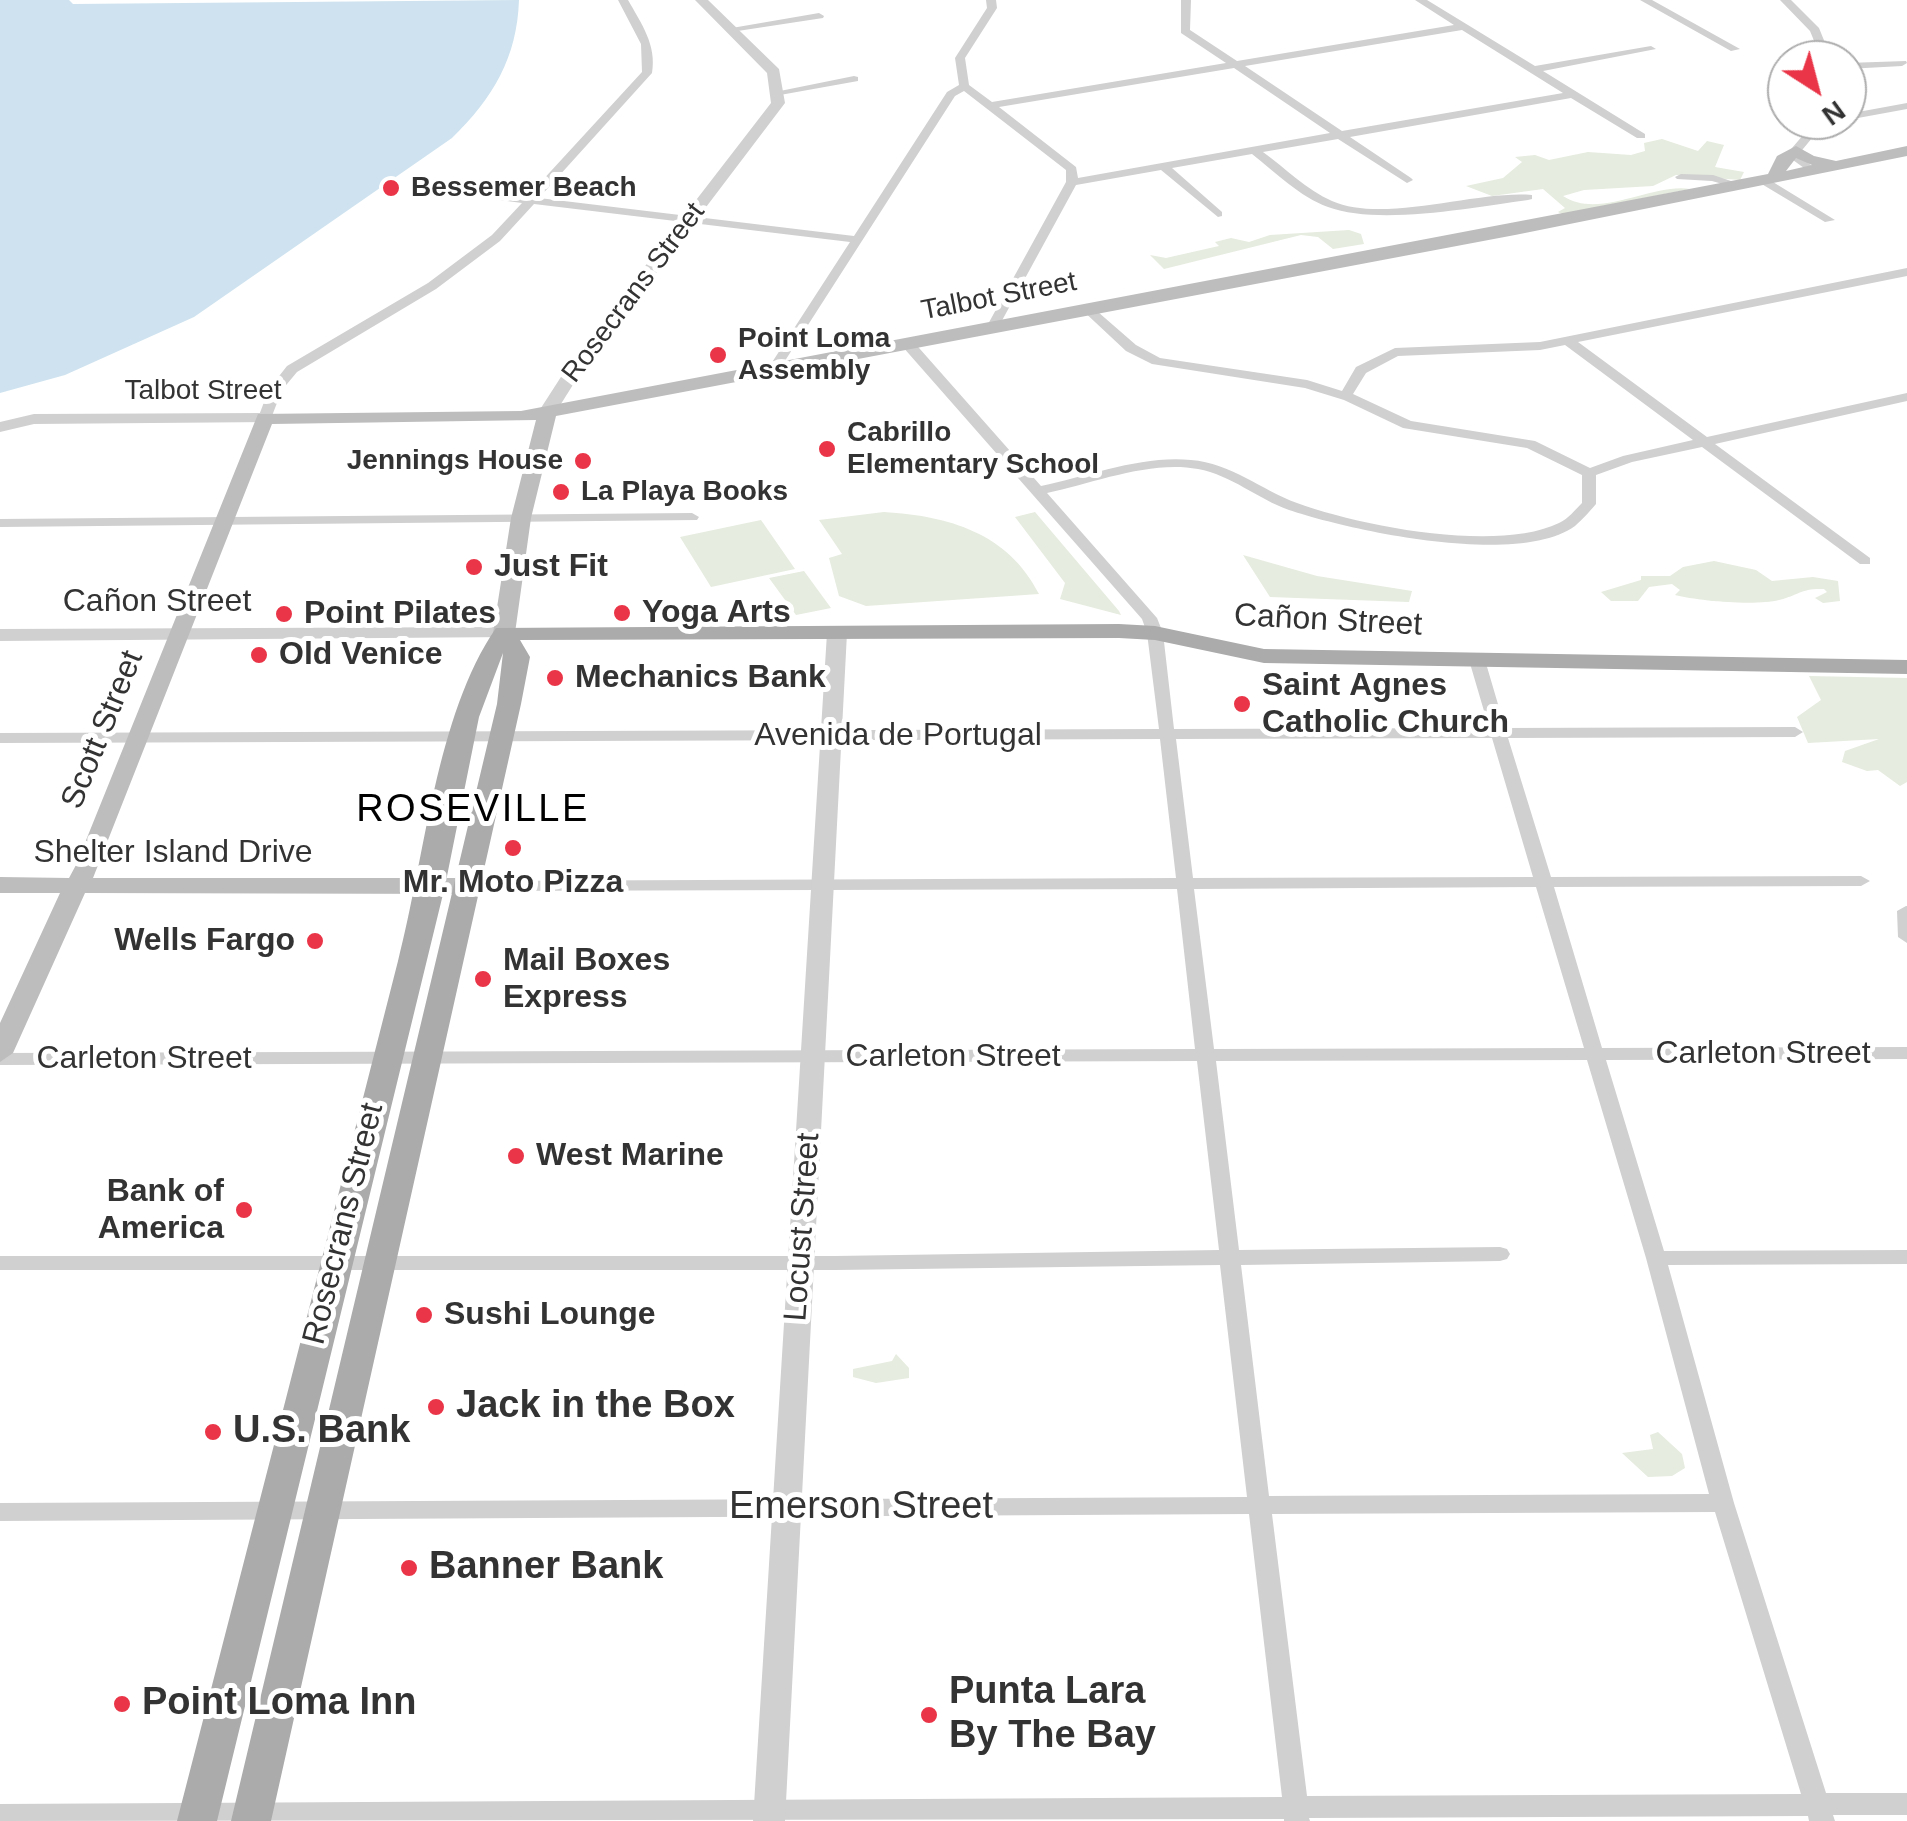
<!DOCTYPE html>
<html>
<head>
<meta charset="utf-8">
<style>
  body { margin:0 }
  #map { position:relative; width:1907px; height:1821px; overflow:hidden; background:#fff; font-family:Arial,sans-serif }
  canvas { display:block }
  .north { position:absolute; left:1767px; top:40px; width:100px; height:100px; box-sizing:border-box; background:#fff; border:2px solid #adadad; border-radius:50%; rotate:144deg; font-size:28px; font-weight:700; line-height:40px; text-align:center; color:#333 }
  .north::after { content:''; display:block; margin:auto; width:35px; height:45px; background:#e93547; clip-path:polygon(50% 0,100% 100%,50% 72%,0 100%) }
</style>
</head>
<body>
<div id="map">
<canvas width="1907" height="1821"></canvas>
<div class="north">N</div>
</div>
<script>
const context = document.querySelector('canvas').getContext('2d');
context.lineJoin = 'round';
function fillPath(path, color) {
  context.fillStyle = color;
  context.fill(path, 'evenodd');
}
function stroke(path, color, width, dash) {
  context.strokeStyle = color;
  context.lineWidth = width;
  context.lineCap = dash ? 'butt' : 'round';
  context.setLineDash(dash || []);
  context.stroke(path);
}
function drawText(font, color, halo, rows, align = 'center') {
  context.font = font + ' Arial,sans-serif';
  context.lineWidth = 10;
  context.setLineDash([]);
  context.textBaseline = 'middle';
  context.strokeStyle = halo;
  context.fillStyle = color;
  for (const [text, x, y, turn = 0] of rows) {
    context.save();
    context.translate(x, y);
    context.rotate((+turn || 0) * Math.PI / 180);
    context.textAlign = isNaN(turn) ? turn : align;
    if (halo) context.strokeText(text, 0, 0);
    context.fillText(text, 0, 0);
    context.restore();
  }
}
fillPath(new Path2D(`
  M1662 139 1698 151 1707 141 1724 145 1715 167 1744 172 1740 180 1676 175 1653 186 1584 190 1563 196C1599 220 1652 183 1690 189L1562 214 1558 212 1565 208 1543 189 1492 196 1466 186 1503 178 1522 162 1515 157 1535 155 1549 160 1588 152 1631 155 1645 151 1644 143Z
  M1349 230 1361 234 1364 244 1333 249 1318 237 1301 235 1164 269 1150 255 1166 258 1219 246 1215 242 1231 238 1249 242 1270 235Z
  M884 512C949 516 1008 533 1039 594L866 606 839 596 829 558 842 554 819 520Z
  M1035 512 1119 611 1121 615 1060 599 1065 583 1015 517Z
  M761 520 795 569 711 587 680 537Z
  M1243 555 1317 576 1412 591 1409 602 1270 597Z
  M1714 561 1756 570 1772 581 1813 577 1838 581 1840 601 1823 603 1815 598 1827 592 1824 589C1801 588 1799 595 1779 600 1755 606 1699 601 1675 595L1680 590 1672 584 1649 587 1638 601H1611L1601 592 1641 580V576H1670L1683 567Z
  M804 571 831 608 796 615 769 578Z
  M1809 676 1907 678V782L1900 786 1878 770 1867 771 1842 762 1845 751 1879 739 1808 743 1797 717 1821 700Z
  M896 1354 909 1368V1378L876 1383 853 1377V1369L892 1361Z
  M1658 1432 1682 1454 1685 1468 1672 1476 1648 1477 1622 1453 1653 1449 1650 1435Z`), '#e6ecdf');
fillPath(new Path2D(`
  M0 0H69L73 4 519 0C517 58 493 98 452 138L194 317 65 375 0 393Z`), '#cee3ef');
fillPath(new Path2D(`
  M618 0H628C641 23 657 45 652 73L539 198 854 236 947 92 959 85 955 58 987 8 986 0H996L997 8 965 58 969 85 992 102 1226 63 1181 33V0H1191L1190 30 1237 61 1454 25 1415 0H1427L1535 66 1651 46 1656 49 1543 71 1645 134V138H1637L1571 98 1350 137 1411 178 1413 180 1407 183 1338 139 1263 152C1285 168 1307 190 1332 201 1384 224 1477 190 1532 195V199L1528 200C1474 207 1379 226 1328 207 1300 197 1275 172 1252 154L1172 168 1222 212V216L1218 217 1161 170 1076 185 999 326 993 330 987 326 1066 182V170L964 91 955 96 781 367 775 371 769 367 850 242 534 204 500 241 436 289 297 372 282 390 270 421H260L258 418 269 389 287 366 428 283 492 235 522 203 455 194 451 193V189L528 196 642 72 641 44ZM1462 30 1563 93 1342 131 1245 66ZM1234 68 1330 133 1078 178 1076 167 999 107Z
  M1640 0H1652L1740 49 1731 51Z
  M1780 0H1791L1819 28 1832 60H1822L1810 31Z
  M819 13 824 16 823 18 731 32 726 29Z
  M1906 61 1907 63 1902 66 1847 69V63Z
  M854 76 858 77V81L780 95 775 92Z
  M1907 103V109L1847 120H1846L1847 114Z
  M1816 120H1827L1798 155 1817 170 1811 173 1786 155Z
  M1681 174 1713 175 1746 186 1740 189 1712 181 1677 179 1675 177Z
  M1760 179H1768L1835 220 1825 222 1760 183Z
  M1907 268V276L1578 342 1707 437 1907 393V401L1715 444 1870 558V564H1860L1702 447 1632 462 1596 475V504C1590 511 1582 520 1575 526 1518 567 1352 531 1289 510 1258 499 1231 475 1198 469 1150 460 1094 483 1047 493L1157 618 1163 633 1174 729 1489 728 1469 660 1477 655 1485 660 1505 728 1795 727 1803 732 1795 737 1508 738 1551 877 1861 876 1870 881 1861 886 1554 887 1602 1048 1907 1047V1059L1606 1060 1664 1251 1907 1250V1264L1668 1265 1734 1503 1826 1793H1907V1815H1833L1835 1821H1809L1808 1816 1309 1818 1310 1821H1284V1819L0 1821V1804L1282 1797 1249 1514 0 1521V1503L1247 1497 1220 1265 835 1270H0V1256H835L1219 1250 1197 1061 0 1065V1053L1195 1049 1177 889 466 891 457 886 466 881 1176 878 1160 739 0 743V733L1159 729 1147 633 1142 619 902 346V340H912L1041 486C1089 476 1142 455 1191 460 1231 463 1261 490 1297 503 1360 526 1497 553 1559 523 1568 519 1575 510 1582 503V475L1527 448 1403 428 1344 400 1305 388 1152 364 1126 351 1080 308 1090 305 1136 345 1160 358 1307 380 1342 391 1356 367 1395 348 1540 342ZM1565 345 1693 440 1623 456 1590 468 1535 441 1411 421 1353 394 1366 373 1398 356 1540 350ZM1492 738 1533 877 1193 878 1176 739ZM1536 887 1584 1048 1214 1049 1194 889ZM1587 1060 1646 1258 1709 1494 1269 1496 1241 1265 1500 1261 1507 1259 1510 1254 1507 1249 1500 1247 1239 1250 1216 1061ZM1715 1512 1801 1794 1307 1796 1272 1514Z
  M692 513 699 517 697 520 0 527V519Z
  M1906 906H1907V943L1898 937 1897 911Z`), '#d0d0d0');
fillPath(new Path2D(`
  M695 0H708L779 69 785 103 581 372 554 415H542L539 411 568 366 771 103 767 73Z
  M265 413 274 418 271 422 34 424 0 432V422L34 414Z
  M504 627 514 633 511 637 0 641V629Z
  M837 627 847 633 785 1821H753L827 633Z`), '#d0d0d0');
fillPath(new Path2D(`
  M1796 146 1814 156 1836 161 1907 146V156L1515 235 556 416 531 518 515 633 504 640 493 633 511 518 536 420 272 424 93 878H466L478 886 466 894 85 893 13 1053 0 1062V1023L60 893H0V877L69 878 76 865 258 414 521 411 1768 174 1777 156ZM1796 158 1812 165 1786 171Z`), '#bdbdbd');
fillPath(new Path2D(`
  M1119 624 1155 626 1264 649 1907 660V674L1264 663 1155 640 1119 638 520 640 530 657 521 704 271 1821H231L497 704 503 653 479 717 445 886 217 1821H177C251 1534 325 1248 398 961 425 858 436 715 496 628Z`), '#ababab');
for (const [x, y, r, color] of [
  [391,188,10,"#e93547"],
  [718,355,10,"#e93547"],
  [827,449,10,"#e93547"],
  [583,461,10,"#e93547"],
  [561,492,10,"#e93547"],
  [474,567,10,"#e93547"],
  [622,613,10,"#e93547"],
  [284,614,10,"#e93547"],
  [259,655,10,"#e93547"],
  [555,678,10,"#e93547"],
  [1242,704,10,"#e93547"],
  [513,848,10,"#e93547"],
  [315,941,10,"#e93547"],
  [483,979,10,"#e93547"],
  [516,1156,10,"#e93547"],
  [244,1210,10,"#e93547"],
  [424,1315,10,"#e93547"],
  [436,1407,10,"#e93547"],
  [213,1432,10,"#e93547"],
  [409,1568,10,"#e93547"],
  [122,1704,10,"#e93547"],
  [929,1715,10,"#e93547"]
]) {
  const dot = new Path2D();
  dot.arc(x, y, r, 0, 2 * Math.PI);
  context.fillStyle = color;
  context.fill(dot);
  stroke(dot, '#fff', 4);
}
drawText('bold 28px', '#333', '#fff', [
  ["Bessemer Beach",411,188],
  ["Point Loma",738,339],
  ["Assembly",738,371],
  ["Cabrillo",847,433],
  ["Elementary School",847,465],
  ["Jennings House",563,461,"right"],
  ["La Playa Books",581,492]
], 'left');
drawText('28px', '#333', '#fff', [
  ["Rosecrans Street",634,293,-53],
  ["Talbot Street",999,297,-11],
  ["Talbot Street",203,391]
]);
drawText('bold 32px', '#333', '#fff', [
  ["Just Fit",494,567],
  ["Yoga Arts",642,613],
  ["Point Pilates",304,614],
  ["Old Venice",279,655],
  ["Mechanics Bank",575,678],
  ["Saint Agnes",1262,686],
  ["Catholic Church",1262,723],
  ["Mr. Moto Pizza",513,883,"center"],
  ["Wells Fargo",295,941,"right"],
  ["Mail Boxes",503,961],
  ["Express",503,998],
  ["West Marine",536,1156],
  ["Bank of",224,1192,"right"],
  ["America",224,1229,"right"],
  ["Sushi Lounge",444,1315]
], 'left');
drawText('32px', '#333', '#fff', [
  ["Cañon Street",157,602],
  ["Cañon Street",1328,621,3],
  ["Scott Street",103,730,-68],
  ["Avenida de Portugal",898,736],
  ["Shelter Island Drive",173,853],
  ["Carleton Street",1763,1054],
  ["Carleton Street",953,1057],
  ["Carleton Street",144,1059],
  ["Rosecrans Street",344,1224,-76],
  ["Locust Street",803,1227,-86]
]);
context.letterSpacing = '2.5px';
drawText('38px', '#000', '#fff', [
  ["ROSEVILLE",473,811]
]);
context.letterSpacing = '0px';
drawText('bold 38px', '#333', '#fff', [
  ["Jack in the Box",456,1407],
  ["U.S. Bank",233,1432],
  ["Banner Bank",429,1568],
  ["Punta Lara",949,1693],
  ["By The Bay",949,1737],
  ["Point Loma Inn",142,1704]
], 'left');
drawText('38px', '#333', '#fff', [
  ["Emerson Street",861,1508]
]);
</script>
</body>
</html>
